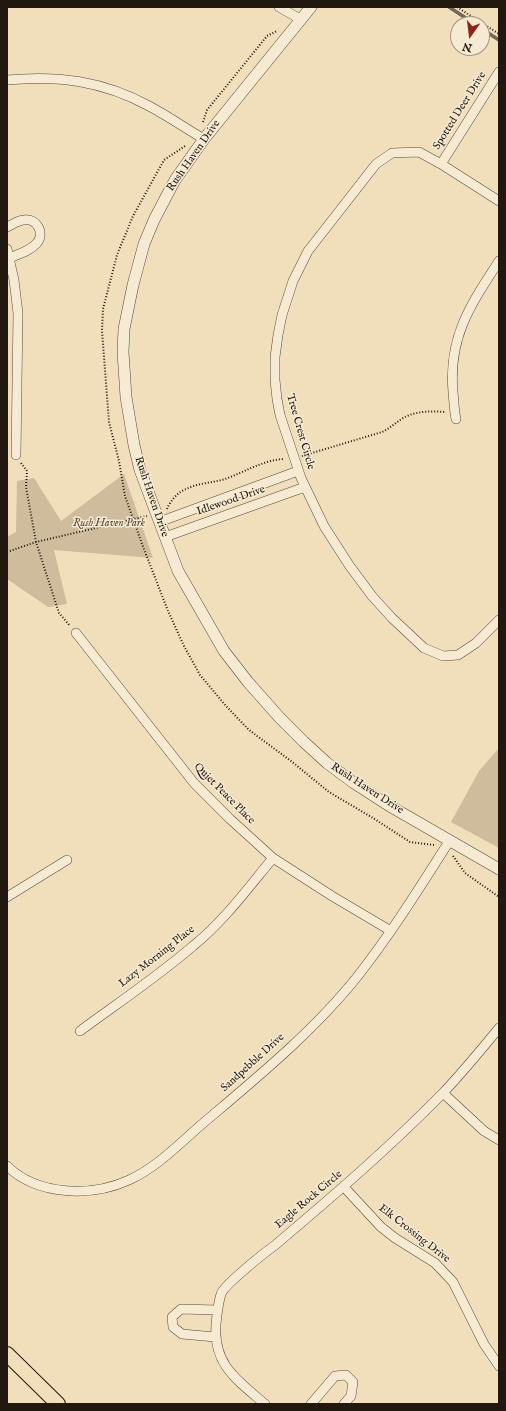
<!DOCTYPE html>
<html>
<head>
<meta charset="utf-8">
<style>
  body { margin:0 }
  #map { position:relative; width:506px; height:1411px; overflow:hidden; background:#f1deba; font-family:"IM FELL English",serif }
  canvas { display:block }
  .frame { position:absolute; inset:0; border:8px solid #211810; pointer-events:none }
  .north { position:absolute; left:450px; top:16px; width:40px; height:40px; box-sizing:border-box; background:#f6ead2; border:1px solid #a19684; border-radius:50%; rotate:194deg; font-size:11px; font-weight:700; line-height:16px; text-align:center; color:#211810 }
  .north::after { content:''; display:block; margin:auto; width:14px; height:18px; background:#8f2418; clip-path:polygon(50% 0,100% 100%,50% 72%,0 100%) }
</style>
</head>
<body>
<div id="map">
<canvas width="506" height="1411"></canvas>
<div class="frame"></div>
<div class="north">N</div>
</div>
<script>
const context = document.querySelector('canvas').getContext('2d');
context.lineJoin = 'round';
function fillPath(path, color) {
  context.fillStyle = color;
  context.fill(path, 'evenodd');
}
function stroke(path, color, width, dash) {
  context.strokeStyle = color;
  context.lineWidth = width;
  context.lineCap = dash ? 'butt' : 'round';
  context.setLineDash(dash || []);
  context.stroke(path);
}
function drawText(font, color, halo, rows, align = 'center') {
  context.font = font + ' "IM FELL English",serif';
  context.lineWidth = 3;
  context.setLineDash([]);
  context.textBaseline = 'middle';
  context.strokeStyle = halo;
  context.fillStyle = color;
  for (const [text, x, y, turn = 0] of rows) {
    context.save();
    context.translate(x, y);
    context.rotate((+turn || 0) * Math.PI / 180);
    context.textAlign = isNaN(turn) ? turn : align;
    if (halo) context.strokeText(text, 0, 0);
    context.fillText(text, 0, 0);
    context.restore();
  }
}
fillPath(new Path2D(`
  M124 474 153 558 54 550 67 604 48 607 7 579V537L16 532 17 481 34 478 61 521Z
  M499 748V848L451 822 479 771Z`), '#cebc9d');
stroke(new Path2D(`
  M449 7 475 24
  M482 29 499 40`), '#736753', 3.5);
const minor = new Path2D(`
  M279 7 300 19
  M7 80C58 75 103 81 149 106 168 116 185 128 204 139
  M441 164 499 72
  M499 201 441 164 419 152 392 153 376 164 308 251 293 281 282 315 278 335 275 357V380L277 399 280 415 301 478 324 526 349 565 372 596 392 618 424 648 443 656 458 655 476 643 499 620
  M7 227C12 225 18 220 24 220 37 218 45 233 37 243 30 251 19 254 9 258
  M7 249 14 280 18 313 16 455
  M456 419C454 410 454 401 453 392 448 337 471 304 499 261
  M159 522 298 471
  M165 537 305 487
  M76 633 194 783 230 819 273 858 332 896 391 931
  M7 897 67 860
  M80 1031C118 1003 157 977 193 946 224 921 248 888 273 858
  M443 1093 484 1131 499 1140
  M7 1166C38 1196 92 1197 129 1180 156 1168 179 1144 201 1125 254 1080 313 1032 357 977 391 934 420 887 450 840
  M344 1187 381 1227 395 1238 435 1263 453 1282 484 1344 499 1366
  M215 1337 182 1334 173 1327 172 1317 181 1309 217 1310
  M265 1404C237 1380 213 1365 216 1324 217 1314 218 1304 221 1294 224 1285 264 1253 274 1246 332 1197 389 1148 442 1094 462 1073 481 1050 499 1028
  M311 1404 335 1376 346 1375 353 1382 351 1396 344 1404`);
const tertiary = new Path2D(`
  M311 7 204 139 175 180 154 220 144 244 133 285 124 329 123 352 126 397 134 445 140 470 178 571 224 651 248 682 279 717 304 742 327 763 354 783 388 805 499 869`);
const primary = new Path2D(`
  M7 1354 58 1404`);
stroke(minor, '#554a3a', 10);
stroke(tertiary, '#554a3a', 12);
stroke(primary, '#211810', 16);
stroke(new Path2D(`
  M457 7 499 34
  M203 122 207 110 267 36 277 31
  M185 146 164 160 133 216 117 255 103 309 102 331 109 422 119 461 125 496 142 544 168 611 184 646 200 675 226 706 249 730 291 761 329 792 373 818 410 842 434 845
  M302 456 382 432C391 428 398 420 407 416 419 411 432 411 445 412
  M21 463 27 471 26 487 36 542 59 613 70 626
  M167 509C170 501 178 492 186 489 198 483 212 483 225 479 245 472 263 460 284 459
  M7 552 36 542 147 516
  M453 856 465 873 499 897`), '#211810', 2, [1, 2]);
stroke(minor, '#f6ead2', 9);
stroke(tertiary, '#f6ead2', 11);
stroke(primary, '#f1deba', 14);
drawText('11px', '#211810', '#f6ead2', [
  ["Spotted Deer Drive",460,111,-58],
  ["Rush Haven Drive",194,156,-55],
  ["Tree Crest Circle",300,432,74],
  ["Rush Haven Drive",151,497,71],
  ["Idlewood Drive",231,501,-19],
  ["Rush Haven Drive",367,789,33],
  ["Quiet Peace Place",224,794,45],
  ["Lazy Morning Place",157,957,-38],
  ["Sandpebble Drive",253,1063,-42],
  ["Eagle Rock Circle",309,1200,-40],
  ["Elk Crossing Drive",414,1234,38]
]);
drawText('italic 11px', '#55493a', '#f6ead2', [
  ["Rush Haven Park",109,524]
]);
</script>
</body>
</html>
